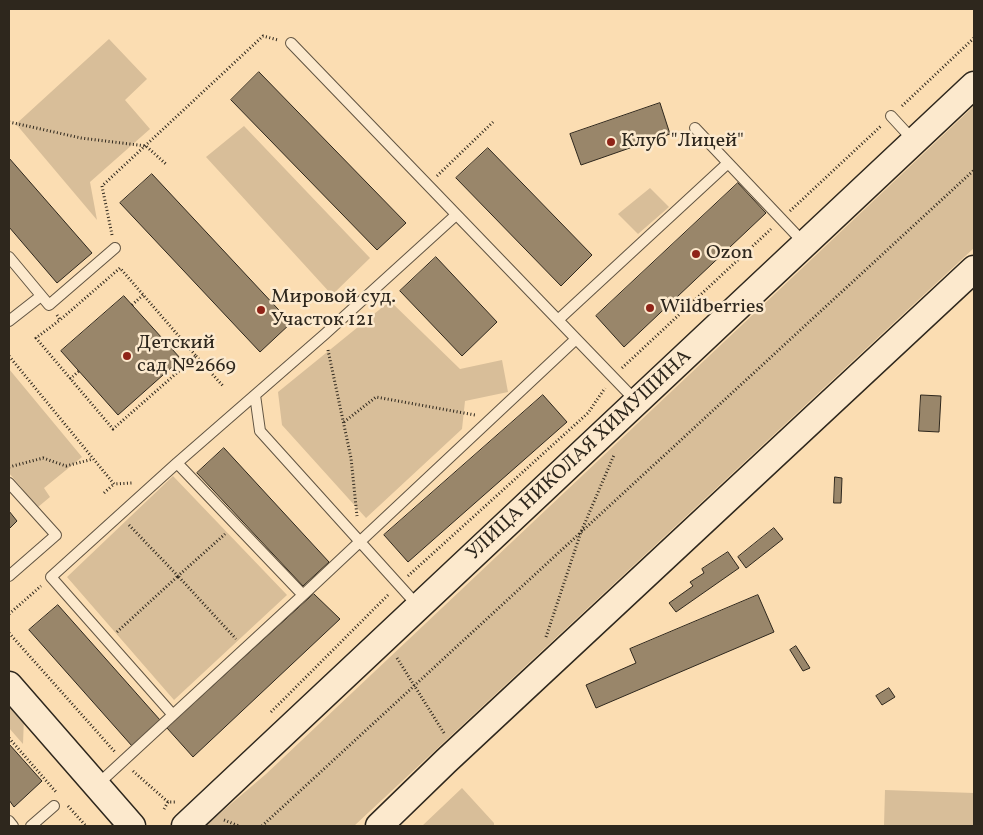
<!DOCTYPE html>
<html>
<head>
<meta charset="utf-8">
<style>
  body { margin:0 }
  #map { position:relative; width:983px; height:835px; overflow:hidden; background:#fbddb2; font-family:Vollkorn,serif }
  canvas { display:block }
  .frame { position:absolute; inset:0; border:10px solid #2e271d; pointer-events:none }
</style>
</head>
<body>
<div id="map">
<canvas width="983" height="835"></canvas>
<div class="frame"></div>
</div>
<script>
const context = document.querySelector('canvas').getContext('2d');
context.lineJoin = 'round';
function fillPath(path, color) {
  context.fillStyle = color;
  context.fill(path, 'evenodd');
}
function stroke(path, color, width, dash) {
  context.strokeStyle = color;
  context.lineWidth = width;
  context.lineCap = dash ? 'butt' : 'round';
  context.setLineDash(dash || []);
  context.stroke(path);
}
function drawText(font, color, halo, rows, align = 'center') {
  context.font = font + ' Vollkorn,serif';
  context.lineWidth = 5;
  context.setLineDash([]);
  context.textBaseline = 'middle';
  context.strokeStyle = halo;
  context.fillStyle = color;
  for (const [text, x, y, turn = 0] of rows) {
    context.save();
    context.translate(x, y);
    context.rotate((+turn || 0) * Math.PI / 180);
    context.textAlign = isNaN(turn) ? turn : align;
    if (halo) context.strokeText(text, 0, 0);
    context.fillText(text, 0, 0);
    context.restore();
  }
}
fillPath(new Path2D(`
  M109 39 147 79 125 100 150 129 90 182 97 220 16 124Z
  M974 106V248L354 826H205L266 774Z
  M244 126 370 258 332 295 206 157Z
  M650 188 669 207 638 234 618 214Z
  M390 301 460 369 502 360 508 392 465 401 462 429 366 518 282 425 278 392Z
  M9 369 82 457 44 488 50 497 38 507 9 473Z
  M173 476 287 595 174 700 67 577Z
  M9 700 24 717 23 744 9 728Z
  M462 788 494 823V826H422Z
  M885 790 974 793V826H884Z`), '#d8be99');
const building = new Path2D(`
  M259 72 406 223 377 250 231 100Z
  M660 103 670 134 581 165 570 134Z
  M488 148 592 255 561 286 456 178Z
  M9 158 92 253 57 283 9 227Z
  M152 174 291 323 260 352 120 203Z
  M738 183 766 213 624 347 596 316Z
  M436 257 497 322 462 356 400 291Z
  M124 296 181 359 118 415 61 351Z
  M543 395 567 422 408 562 384 535Z
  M921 395 941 396 939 432 919 431Z
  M224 448 329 562 303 586 197 473Z
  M835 477 842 478 841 503H834Z
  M9 511 17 521 9 529Z
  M774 528 783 539 746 568 738 557Z
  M728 552 739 568 676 612 669 603 693 586 690 582 704 573 702 569Z
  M314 594 340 619 193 757 167 728Z
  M758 595 774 632 596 708 586 685 636 663 630 649Z
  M58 605 160 720 132 746 29 630Z
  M796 646 810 668 803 671 790 650Z
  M889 688 895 697 882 705 876 696Z
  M9 744 42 781 14 807 9 800Z`);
fillPath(building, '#99866a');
stroke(building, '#2e271d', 1);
const lane = new Path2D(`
  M291 43 636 401
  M891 116 914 141
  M695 128 804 243
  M9 257 49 305 115 248
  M558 320 728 163
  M9 321 41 296
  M255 395 260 431 418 606
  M177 463 325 334 456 215
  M9 483 56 535 9 576
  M303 595 576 339
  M97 785 303 595 177 463 51 577 173 715
  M9 821 13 826
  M31 826 54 806`);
const secondary = new Path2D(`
  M9 685 132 826
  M185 826 974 85
  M379 826 446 761 974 269`);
stroke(lane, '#615442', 12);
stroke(secondary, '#2e271d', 29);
stroke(new Path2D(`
  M902 106 974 38
  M9 122 81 138 146 146 167 165
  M437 176 493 122
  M790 211 881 126
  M112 235 102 186 263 36 278 40
  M132 305 143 295
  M57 315 60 320 120 268 196 356 113 429 36 338 60 320
  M328 350 351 458 357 516
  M9 356 114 484 132 483
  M196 356 223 386
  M622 368 771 229
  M70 379 79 371
  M344 422 376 397 475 415
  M9 467 43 458 66 466 93 459
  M104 493 114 484
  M129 525 178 576 225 534
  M408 576 588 413 605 388
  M9 614 41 586
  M117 632 178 576 236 639
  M9 633 115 752
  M546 637 581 532 614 455
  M397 658 444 733
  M271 712 389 594
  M9 738 56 792
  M133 771 168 802H177
  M68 806 86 826
  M164 809 168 802
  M224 820 239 826
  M262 826 974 170`), '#2e271d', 3, [1, 2.5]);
stroke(lane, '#fce9cd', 10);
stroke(secondary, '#fce9cd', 26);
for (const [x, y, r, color] of [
  [611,142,5,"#8f2418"],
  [696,254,5,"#8f2418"],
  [650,308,5,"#8f2418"],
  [261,310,5,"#8f2418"],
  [127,356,5,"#8f2418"]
]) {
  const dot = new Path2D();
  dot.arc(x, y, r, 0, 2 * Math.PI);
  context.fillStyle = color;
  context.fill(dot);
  stroke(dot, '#fce9cd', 2);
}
drawText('20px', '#2e271d', '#fce9cd', [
  ["Клуб \"Лицей\"",621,142],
  ["Ozon",706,254],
  ["Мировой суд.",271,298],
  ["Участок 121",271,321],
  ["Wildberries",660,308],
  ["Детский",137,344],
  ["сад №2669",137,367]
], 'left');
drawText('20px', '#2e271d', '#fce9cd', [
  ["УЛИЦА НИКОЛАЯ ХИМУШИНА",580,456,-43]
]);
</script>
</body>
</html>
